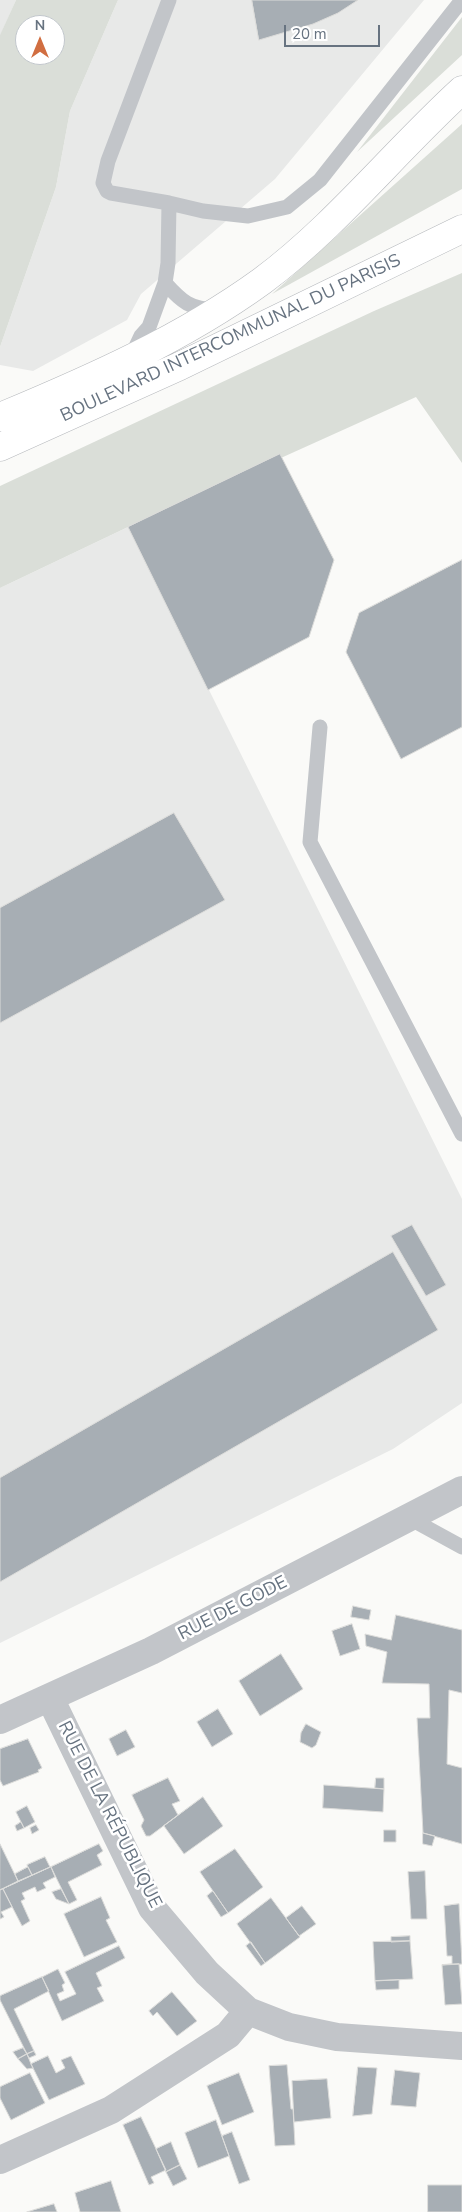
<!DOCTYPE html>
<html>
<head>
<meta charset="utf-8">
<style>
  body { margin:0 }
  #map { position:relative; width:462px; height:2212px; overflow:hidden; background:#fafaf8; font-family:"Nunito Sans",sans-serif }
  canvas { display:block }
  .north { position:absolute; left:15px; top:15px; width:50px; height:50px; box-sizing:border-box; background:#fff; border:1px solid #c2c7cc; border-radius:50%; rotate:0deg; font-size:14px; font-weight:700; line-height:20px; text-align:center; color:#677380 }
  .north::after { content:''; display:block; margin:auto; width:18px; height:22px; background:#d16e41; clip-path:polygon(50% 0,100% 100%,50% 72%,0 100%) }
  .scale { position:absolute; left:284px; top:25px; width:96px; height:22px; box-sizing:border-box; border:2px solid #677380; border-top:0; padding-left:6px; font-size:15px; line-height:18px; white-space:nowrap; color:#677380; -webkit-text-stroke:4px #fff; paint-order:stroke }
</style>
</head>
<body>
<div id="map">
<canvas width="462" height="2212"></canvas>
<div class="north">N</div>
<div class="scale">20 m</div>
</div>
<script>
const context = document.querySelector('canvas').getContext('2d');
context.lineJoin = 'round';
function fillPath(path, color) {
  context.fillStyle = color;
  context.fill(path, 'evenodd');
}
function stroke(path, color, width, dash) {
  context.strokeStyle = color;
  context.lineWidth = width;
  context.lineCap = dash ? 'butt' : 'round';
  context.setLineDash(dash || []);
  context.stroke(path);
}
function drawText(font, color, halo, rows, align = 'center') {
  context.font = font + ' "Nunito Sans",sans-serif';
  context.lineWidth = 5;
  context.setLineDash([]);
  context.textBaseline = 'middle';
  context.strokeStyle = halo;
  context.fillStyle = color;
  for (const [text, x, y, turn = 0] of rows) {
    context.save();
    context.translate(x, y);
    context.rotate((+turn || 0) * Math.PI / 180);
    context.textAlign = isNaN(turn) ? turn : align;
    if (halo) context.strokeText(text, 0, 0);
    context.fillText(text, 0, 0);
    context.restore();
  }
}
fillPath(new Path2D(`
  M0 0H16L0 36Z
  M118 0H424L275 179 141 294 127 320 33 371 0 365V347L56 187 70 111Z
  M128 527 462 1199V1403L393 1449 0 1643V588Z`), '#e8e9e8');
fillPath(new Path2D(`
  M16 0H118L70 111 56 187 0 347V35ZM25 25H55V55H25Z
  M462 17V55L357 152Z
  M462 124V189L272 294Z
  M462 273V463L416 397 128 527 0 588V486L374 311Z`), '#daded8');
const building = new Path2D(`
  M252 0H358L338 13 313 24 259 40Z
  M280 454 334 560 309 637 208 690 128 527Z
  M462 560V727L401 759 346 652 359 613Z
  M174 813 225 900 0 1023V908Z
  M412 1225 446 1285 426 1296 391 1236Z
  M393 1252 438 1330 0 1582V1478Z
  M353 1606 371 1610 369 1620 351 1617Z
  M396 1615 462 1630V1693L449 1690 447 1764 462 1768V1844L423 1833 417 1718H430L429 1684 382 1683 387 1652 366 1646 365 1634 391 1640Z
  M352 1624 360 1649 340 1656 332 1631Z
  M281 1654 303 1689 260 1716 239 1681Z
  M218 1709 233 1734 212 1747 197 1722Z
  M306 1724 321 1732 316 1745 312 1748 300 1742 301 1733Z
  M126 1730 135 1747 117 1756 109 1739Z
  M28 1739 42 1768 38 1770 39 1772 3 1786 0 1780V1749Z
  M168 1778 180 1801 172 1804 178 1815 150 1836H146L141 1826 144 1820 132 1795Z
  M376 1778H384V1789L375 1788Z
  M324 1785 384 1789 383 1812 323 1808Z
  M203 1797 223 1826 184 1854 164 1826Z
  M27 1806 35 1822 24 1828 16 1812Z
  M21 1822 24 1828 17 1831 15 1826Z
  M36 1825 39 1830 32 1834 30 1828Z
  M384 1830H396V1842H384Z
  M423 1833 435 1836 432 1846 423 1844Z
  M0 1844 18 1881 0 1890Z
  M99 1844 103 1851 97 1855 102 1865 68 1882 77 1900 69 1904 51 1867Z
  M235 1849 263 1887 228 1913 200 1872Z
  M45 1857 50 1867 32 1875 27 1865Z
  M28 1867 32 1875 18 1881 15 1874Z
  M51 1867 55 1877 43 1883 46 1888 37 1892 35 1887 22 1893 25 1899 21 1901 30 1921 22 1926 3 1889Z
  M425 1871 427 1919H411L408 1872Z
  M3 1889 12 1907 1 1912 4 1917 0 1919V1890Z
  M61 1889 69 1904 56 1899 52 1892Z
  M213 1891 228 1913 221 1917 207 1896Z
  M101 1897 110 1918 106 1920 117 1942 84 1957 64 1914Z
  M271 1898 300 1937 265 1963 237 1924Z
  M459 1904 462 1964 442 1965 452 1964V1956H447L444 1906Z
  M302 1906 316 1924 299 1936 286 1918Z
  M410 1936V1941L391 1942V1937Z
  M410 1941 413 1979 375 1981 373 1942Z
  M251 1942 265 1963 261 1966 246 1946Z
  M119 1946 125 1958 96 1973 102 1986 97 1988 104 2001 62 2021 42 1977 58 1969 65 1983 62 1985 64 1991 57 1994 60 2001 76 1994 65 1972Z
  M459 1964 462 2004 445 2005 442 1965Z
  M42 1977 49 1991 14 2009 34 2051 27 2054 0 2000V1996Z
  M399 1980V1989L376 1990 375 1981Z
  M172 1992 197 2021 177 2036 157 2012 153 2016 149 2011Z
  M23 2048 27 2054 18 2059 13 2052Z
  M34 2051 36 2055 29 2058 27 2054Z
  M27 2054 31 2064 33 2068 27 2069 18 2059Z
  M48 2056 56 2073 65 2068 61 2060 71 2056 85 2084 49 2100 31 2064Z
  M287 2065 291 2109H293L295 2145 275 2146 269 2066Z
  M358 2067 377 2068 372 2114 353 2116Z
  M395 2070 420 2073 416 2107 391 2105Z
  M30 2073 45 2103 11 2120 0 2098V2087Z
  M239 2073 254 2112 222 2125 207 2086Z
  M327 2079 331 2118 294 2122 292 2081Z
  M141 2117 166 2170 151 2177 154 2183 149 2185 123 2125Z
  M216 2120 229 2156 198 2168 185 2133Z
  M232 2132 250 2180 239 2184 222 2136Z
  M171 2142 180 2165 166 2172 156 2149Z
  M180 2165 187 2179 173 2186 166 2172Z
  M111 2181 121 2212H80L75 2193Z
  M428 2185H462V2212H428Z
  M54 2204 57 2212H27Z`);
fillPath(building, '#a7aeb4');
stroke(building, '#dcdcda', 1);
const highway = new Path2D(`
  M0 417C91 379 182 339 262 281 336 226 394 152 462 90
  M0 447 180 366 462 229`);
stroke(highway, '#b5b8bc', 29);
stroke(new Path2D(`
  M169 0 108 161 103 183 107 191 111 193 169 203 203 211 248 216 287 207 320 180 462 0
  M165 283C182 302 190 309 216 310
  M132 355 141 336 149 327 165 283 168 263 169 203
  M320 727 310 842 462 1134
  M409 1518 462 1547`), '#c2c5c9', 15);
stroke(new Path2D(`
  M50 1698 152 1908 207 1973 248 2011 289 2027 337 2037 462 2046
  M0 1720 151 1651 462 1490
  M0 2160 111 2110 228 2035 248 2011`), '#c2c5c9', 28);
stroke(highway, '#fff', 28);
drawText('18px', '#677380', '#fff', [
  ["BOULEVARD INTERCOMMUNAL DU PARISIS",231,339,-25],
  ["RUE DE GODE",233,1609,-27],
  ["RUE DE LA RÉPUBLIQUE",109,1815,63]
]);
</script>
</body>
</html>
